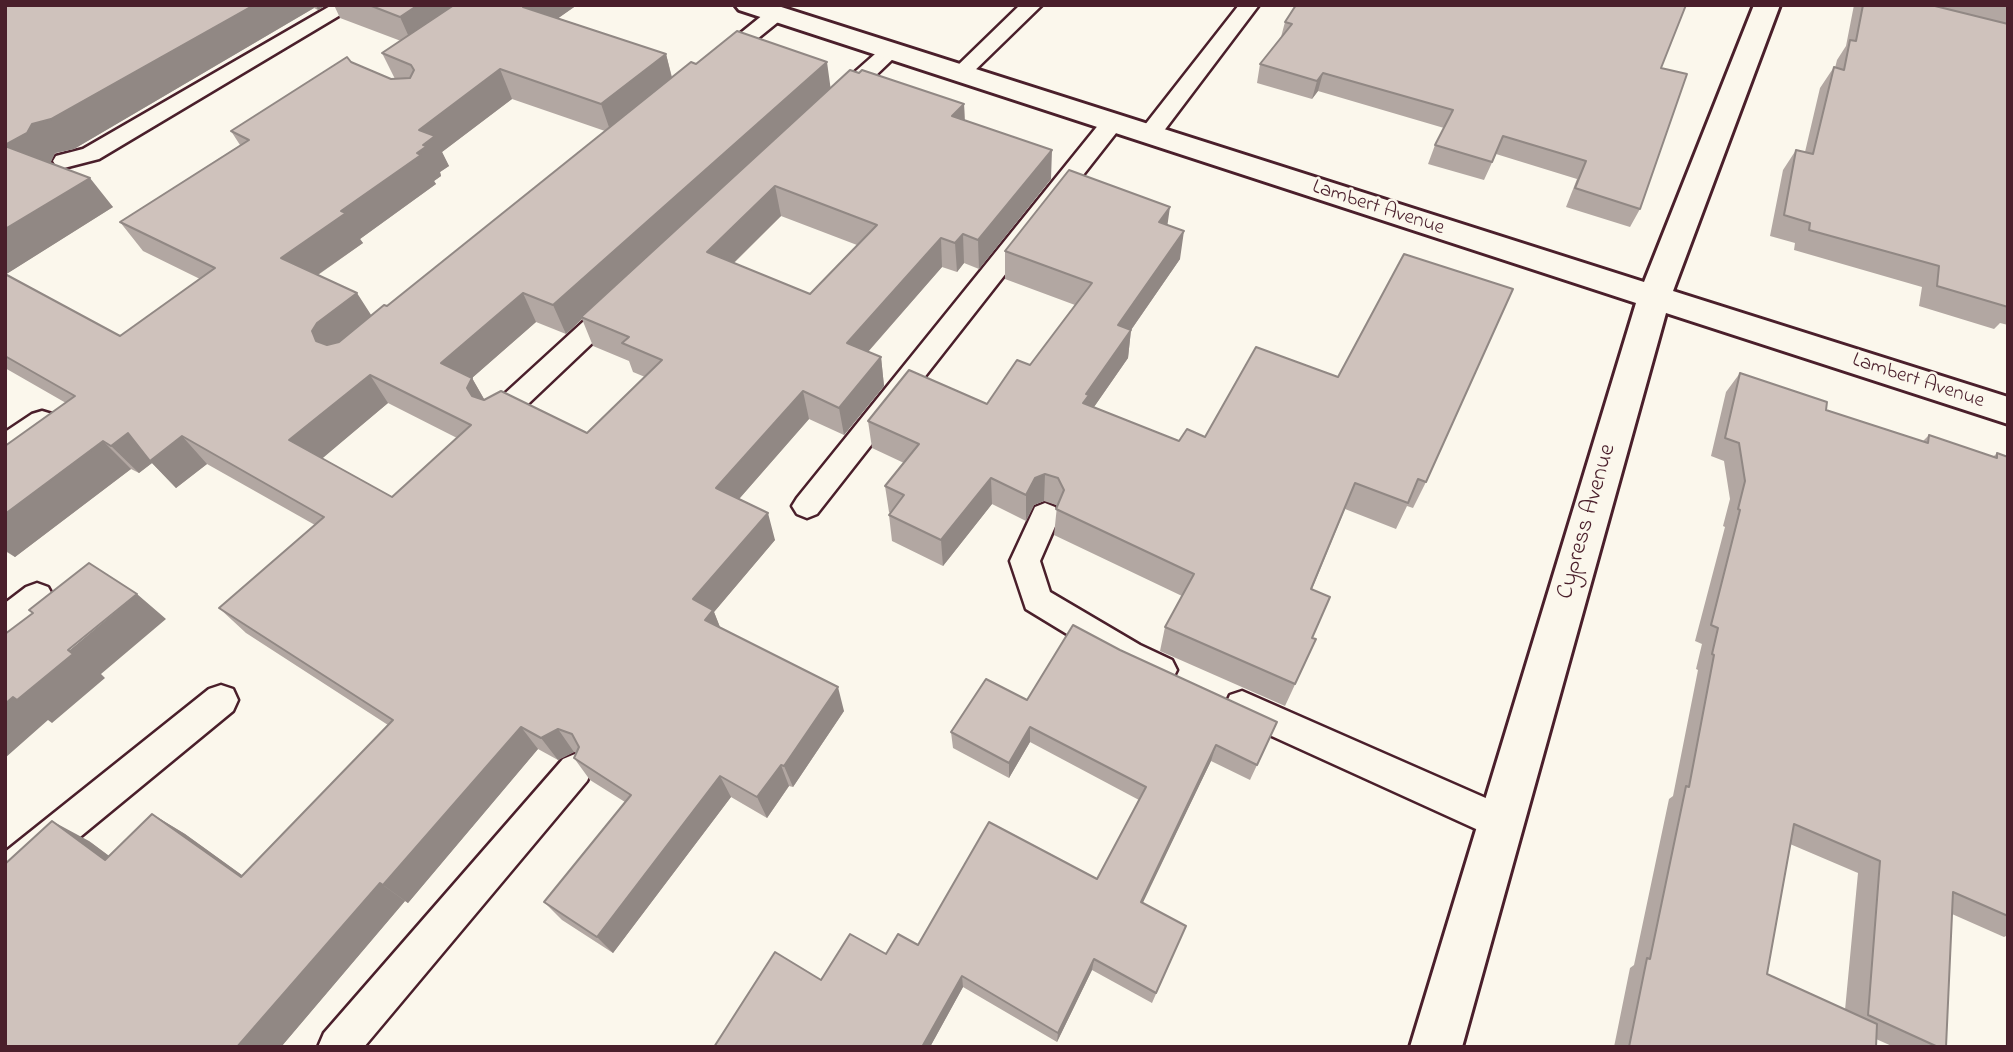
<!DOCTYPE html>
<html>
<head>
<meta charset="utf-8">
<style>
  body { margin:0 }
  #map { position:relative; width:2013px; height:1052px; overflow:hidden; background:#fbf7ec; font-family:"Indie Flower",sans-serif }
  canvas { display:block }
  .frame { position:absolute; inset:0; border:7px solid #4a1f2b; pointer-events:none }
</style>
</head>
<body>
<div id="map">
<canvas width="2013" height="1052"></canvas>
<div class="frame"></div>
</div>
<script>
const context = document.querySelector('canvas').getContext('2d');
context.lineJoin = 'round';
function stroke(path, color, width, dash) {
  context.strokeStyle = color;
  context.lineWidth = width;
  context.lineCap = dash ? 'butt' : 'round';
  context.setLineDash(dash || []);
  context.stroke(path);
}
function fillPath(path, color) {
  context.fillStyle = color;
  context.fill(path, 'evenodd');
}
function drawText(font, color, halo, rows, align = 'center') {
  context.font = font + ' "Indie Flower",sans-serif';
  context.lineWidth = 5;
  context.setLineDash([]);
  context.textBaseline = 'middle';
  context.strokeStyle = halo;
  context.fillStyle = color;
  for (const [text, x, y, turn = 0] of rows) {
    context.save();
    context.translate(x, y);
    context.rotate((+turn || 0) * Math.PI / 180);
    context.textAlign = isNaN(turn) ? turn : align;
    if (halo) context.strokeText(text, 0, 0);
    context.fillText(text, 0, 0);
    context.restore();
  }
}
const lane = new Path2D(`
  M332 5H357L99 159 64 168 56 166 53 161 56 156 83 149Z
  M1020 5H1042L967 78H953L949 74 953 70Z
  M1239 5H1259L1157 140H1141L1138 135 1141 130Z
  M776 8 783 10 786 14 783 18 725 65H711L708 61 711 57 769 10Z
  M890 45 897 47 900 51 897 55 847 103H831L828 98 831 93 883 47Z
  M1112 116 1120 118 1123 123 1120 128 817 514 807 518 797 514 792 506 797 498 1104 118Z
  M616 297 625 300 629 306 625 312 509 422 499 425 489 422 485 415 489 408 607 300Z
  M42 411 52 414 56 421C47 436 22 451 5 457V432L32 414Z
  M1045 503 1055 507 1060 515 1040 561 1050 592 1140 645 1172 660 1177 670 1172 680 1161 684 1118 665 1026 609 1010 561 1035 507Z
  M37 583 48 587 53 596C44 613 23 629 5 635V603L26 587Z
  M221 685 233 689 238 700 233 711 18 888 5 893V852L209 689Z
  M1242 691 1513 810 1518 822 1513 834 1500 839 1487 834 1230 717 1225 706 1230 695Z
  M575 754 587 759 592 770 587 781 364 1047H318L324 1033 563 759Z`);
const secondary = new Path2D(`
  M735 5H775L1644 282 1754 5H1780L1673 291 2008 397V424L1666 313 1462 1047H1410L1636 303 739 10Z`);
stroke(lane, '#4a1f2b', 5);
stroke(secondary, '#4a1f2b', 6);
fillPath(lane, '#fbf7ec');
fillPath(secondary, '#fbf7ec');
fillPath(new Path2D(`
  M5 5H327L318 10 314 8 74 149 55 153 50 163 113 207 6 274 120 336 200 279 143 251 120 222 240 145 231 131 351 62 391 79H395L382 53 401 41 340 18 334 5H577L558 18 666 54 672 77 696 64 830 88 964 104 965 121 1051 179 979 269 964 263 957 272 942 267 868 352 881 357 884 386 844 435 809 419 739 499 775 540 714 612 720 627 844 711 793 787 789 786 767 818 731 797 613 953 562 920 544 902 625 802 590 780 574 758 577 753 574 752 558 760 538 749 408 903 405 901 281 1047 89 841 109 856 152 814 185 834 243 876 388 725 246 633 219 608 315 525 207 464 176 488 152 463 139 473 131 469 15 557 5 551V446L66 403 5 368ZM512 99 605 131 387 306 371 316 318 275 363 243 360 239 436 184 434 181 441 176 440 172 449 166 442 152ZM781 216 857 245 810 294 734 263ZM582 319 593 346 629 361 633 372 645 377 587 433 484 399 472 378 536 322 566 334ZM388 403 457 438 392 497 322 458Z
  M1854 5H2008V325L2000 323 1994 329 1919 306 1922 287 1794 250 1795 243 1770 236 1783 170 1796 150 1805 152 1820 88 1834 67 1835 68 1837 60 1846 46Z
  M1285 22 1661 68 1640 209 1630 227 1566 207 1577 179 1496 154 1484 180 1428 164 1435 145 1444 128 1318 91 1312 99 1257 83 1260 64 1281 37Z
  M1167 225 1180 259 1131 330 1128 358 1094 407 1179 441 1205 437 1256 347 1426 482 1413 508 1407 506 1396 529 1345 509 1312 589V638L1305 663 1285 706 1160 651 1165 627 1182 596 1054 535 1057 506 1056 505 1044 501 1034 505 1026 521 992 504 943 566 892 541 889 515 890 513 889 512 885 486 904 463 872 448 868 421 987 404 1030 365 1075 305 1005 279V251Z
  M1740 373 1826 410 1922 442 1929 435 1993 457 1997 453 2008 457V935L2004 937 1952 914 1946 1047H1894L1876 1039V1047H1614L1630 968 1634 965 1669 799 1673 796 1698 670 1696 669 1702 644 1695 641 1725 527 1723 526 1730 499 1724 461 1711 456 1726 392ZM1790 844 1858 873 1845 1010 1767 974Z
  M1120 650 1277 722 1250 780 1211 761 1142 903 1186 926 1152 1003 1092 970 1057 1042 963 987 930 1047H714L821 980 886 954 918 945 1097 879 1139 800 1030 742 1009 778 953 748 951 732 1027 700Z`), '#b2a7a2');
fillPath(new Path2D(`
  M254 5H313L314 8 74 149 55 153 51 162 28 175 5 147V145L32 124Z
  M316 5H327L318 10Z
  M418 5H475L413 46 400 17Z
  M525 5H577L533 36 523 7Z
  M666 54 673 83 611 133 601 104Z
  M827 62 831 91 581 317 582 319 566 334 553 305Z
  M500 69 512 99 442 152 449 166 440 172 441 176 434 181 436 184 360 239 363 243 300 287 281 258 417 153 419 130Z
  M1323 73 1318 91 1312 99 1317 81Z
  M964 104 965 133 952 116Z
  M1052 150 1051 179 979 269 978 240Z
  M90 178 113 207 5 275V229Z
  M775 186 781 216 715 281 707 252Z
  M1170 207 1166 235 1159 222Z
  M1184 231 1180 259 1131 330 1128 358 1087 417 1083 403 1086 394 1118 325Z
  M963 234 964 263 957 272 955 243Z
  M941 238 942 267 851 371 847 343Z
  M357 293 375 321 336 352 316 341 312 331 317 323Z
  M523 293 536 322 472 378 488 406 483 416 441 363Z
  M881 357 884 386 844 435 839 408Z
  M370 375 388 403 311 468 289 440Z
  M803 391 809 419 725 515 716 488Z
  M128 433 182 436 207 464 176 488 152 463 139 473 111 446Z
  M103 441 131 469 15 557 5 550V514Z
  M1045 474 1044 501 1034 505 1026 521V495L1035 478Z
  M991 478 992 504 943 566 941 540Z
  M768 513 775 540 714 612 723 635 715 644 693 599Z
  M137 594 166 619 101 674 105 678 52 723 48 720 5 758V704Z
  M838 687 844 711 793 787 784 766Z
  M521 727 538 749 408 903 383 885Z
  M1030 727V742L1009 778V763Z
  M558 729 574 752 558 760 541 738Z
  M1216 745 1211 761 1137 915 1141 902Z
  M781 765 789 786 767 818 757 797Z
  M720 776 731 797 613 953 597 937Z
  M152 814 185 834 271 896 241 877Z
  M52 821 89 841 140 879 105 860Z
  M380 883 405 901 281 1047H237Z
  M1094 959 1092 970 1057 1042 1058 1033Z
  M962 976 963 987 930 1047H922Z`), '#918884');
const building = new Path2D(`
  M5 5H254L51 119 32 124 27 133 5 145Z
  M369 5H418L400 17Z
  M454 5H525L523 7 666 54 601 104 500 69 419 130 435 136 423 145 427 146 417 153 421 155 341 211 346 213 281 258 357 293 317 323 312 331 316 341 327 345 339 342 384 305 387 306 691 62 696 64 737 31 827 62 553 305 523 293 441 363 472 378 467 388 472 396 484 400 501 391 587 433 662 360 622 343 629 337 581 317 850 70 859 73 862 70 964 104 952 116 1052 150 978 240 963 234 955 243 941 238 847 343 881 357 839 408 803 391 716 488 768 513 693 599 713 610 705 620 838 687 784 766 781 765 757 797 720 776 597 937 544 902 631 795 574 758 579 747 572 734 558 729 541 738 521 727 383 885 380 883 237 1047H5V864L52 821 105 860 152 814 241 877 393 720 219 608 324 517 182 436 150 461 128 433 111 446 103 441 5 514V446L75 396 5 356V274L120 336 215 268 120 222 249 140 231 131 347 57 351 62 391 79 410 78 414 70 411 65 382 53ZM775 186 877 225 810 294 707 252ZM370 375 471 425 392 497 289 440Z
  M1296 5H1686L1661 68 1687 74 1640 209 1575 188 1586 161 1503 136 1492 162 1435 145 1453 110 1323 73 1317 81 1260 64 1292 24 1285 22Z
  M1863 5H1931L2008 24V307L1937 286 1939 266 1809 230 1810 223 1784 215 1796 150 1813 154 1834 67 1844 70 1850 40 1856 41Z
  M5 146 90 178 5 229Z
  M1069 170 1170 207 1159 222 1184 231 1118 325 1131 330 1086 394 1089 395 1083 403 1179 441 1187 429 1205 437 1256 347 1338 377 1404 254 1513 289 1426 482 1418 479 1408 503 1355 483 1311 589 1330 597 1312 638 1316 639 1295 684 1165 627 1194 574 1056 509 1064 490 1058 478 1045 474 1035 478 1026 495 991 478 941 540 889 515 904 495 885 486 919 444 868 421 909 370 987 404 1017 360 1030 365 1092 283 1005 251Z
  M1740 373 1827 402 1826 410 1928 443 1929 435 1997 458V453L2008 457V916L1953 892 1946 1047H1938L1868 1015 1880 861 1794 824 1767 974 1877 1024 1876 1047H1629L1647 958 1650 959 1686 786 1689 787 1714 655 1712 654 1718 628 1711 625 1740 510 1738 509 1745 481 1739 443 1725 438Z
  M89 563 137 594 68 650 73 654 17 700 13 697 5 704V634L33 613 29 610Z
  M1073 625 1120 650 1277 722 1257 765 1216 745 1141 902 1186 926 1156 993 1094 959 1058 1033 962 976 922 1047H714L775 952 821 980 850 934 886 954 898 934 918 945 989 822 1097 879 1146 787 1030 727 1009 763 951 732 986 679 1027 700Z`);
fillPath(building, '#cfc2bc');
stroke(building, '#918884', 2);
drawText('21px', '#4a1f2b', '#fbf7ec', [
  ["Lambert Avenue",1378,209,18],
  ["Lambert Avenue",1918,382,18]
]);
drawText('24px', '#4a1f2b', '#fbf7ec', [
  ["Cypress Avenue",1588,522,-74]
]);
</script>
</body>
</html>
